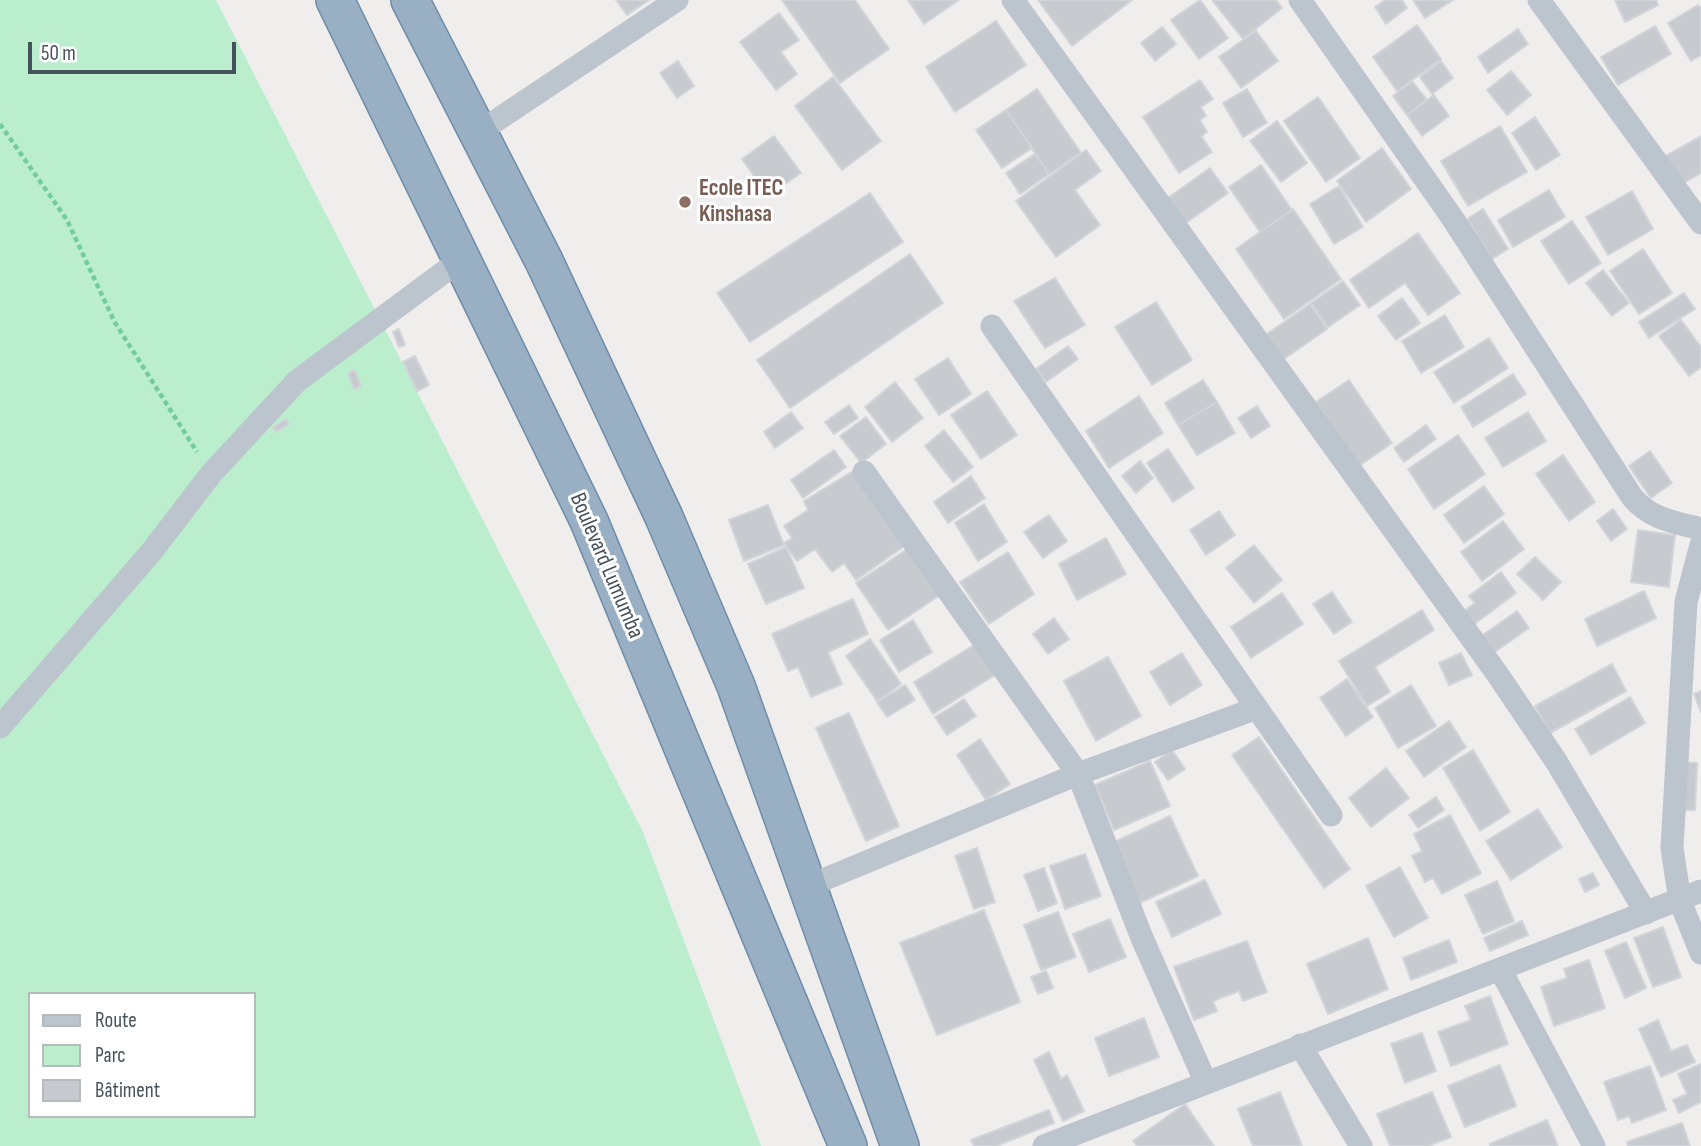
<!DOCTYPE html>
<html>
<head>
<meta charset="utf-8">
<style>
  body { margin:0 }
  #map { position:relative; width:1701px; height:1146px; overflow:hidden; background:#f0eded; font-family:"Sofia Sans Condensed",sans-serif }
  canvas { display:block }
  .legend { position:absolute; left:28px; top:992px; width:228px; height:126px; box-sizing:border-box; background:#fff; border:2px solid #b5babd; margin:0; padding:9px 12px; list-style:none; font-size:21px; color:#46525b }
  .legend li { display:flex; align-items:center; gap:14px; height:35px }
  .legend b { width:35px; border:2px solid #b5babd }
  .scale { position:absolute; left:28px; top:42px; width:208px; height:32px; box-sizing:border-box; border:4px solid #46525b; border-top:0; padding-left:9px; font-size:21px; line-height:24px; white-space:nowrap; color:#46525b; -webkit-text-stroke:5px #fff; paint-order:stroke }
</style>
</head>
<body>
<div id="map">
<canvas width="1701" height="1146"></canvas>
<ul class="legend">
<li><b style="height:9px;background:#bcc5cd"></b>Route</li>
<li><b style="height:19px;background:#bbeecd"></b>Parc</li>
<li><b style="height:19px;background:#c7cbd0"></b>Bâtiment</li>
</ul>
<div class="scale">50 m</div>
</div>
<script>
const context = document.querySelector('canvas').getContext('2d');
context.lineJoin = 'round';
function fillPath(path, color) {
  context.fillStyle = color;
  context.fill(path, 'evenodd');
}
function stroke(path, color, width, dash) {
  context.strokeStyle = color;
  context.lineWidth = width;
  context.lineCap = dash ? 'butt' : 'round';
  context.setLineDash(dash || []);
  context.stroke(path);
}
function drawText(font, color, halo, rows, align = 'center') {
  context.font = font + ' "Sofia Sans Condensed",sans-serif';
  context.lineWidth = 6;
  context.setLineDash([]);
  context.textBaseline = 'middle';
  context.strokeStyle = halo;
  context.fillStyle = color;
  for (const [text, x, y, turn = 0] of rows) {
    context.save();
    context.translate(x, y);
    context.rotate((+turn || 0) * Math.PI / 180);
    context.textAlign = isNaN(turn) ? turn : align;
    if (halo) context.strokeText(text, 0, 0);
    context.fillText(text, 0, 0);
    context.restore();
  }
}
fillPath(new Path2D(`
  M0 0H216L643 832 761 1146H0ZM30 994H254V1116H30Z`), '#bbeecd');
const building = new Path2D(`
  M616 0H649L627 15Z
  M782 0H855L889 49 840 83Z
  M908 0H959L924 24Z
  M1038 0H1132L1072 46Z
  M1200 0 1228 38 1199 59 1171 20Z
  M1212 0H1276L1282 8 1243 39Z
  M1385 0H1402L1407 8 1386 24 1375 7Z
  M1413 0H1453L1425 18Z
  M1615 0H1656L1658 5 1625 22Z
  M1698 5 1701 9V55L1691 61 1668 23Z
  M779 13 799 40 781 52 797 74 776 90 740 42Z
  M996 21 1026 65 955 112 926 67Z
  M1417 25 1441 59 1397 91 1373 57Z
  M1655 26 1671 54 1618 85 1601 57Z
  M1162 27 1176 44 1155 61 1141 43Z
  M1518 29 1528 44 1488 73 1478 57Z
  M1256 31 1278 61 1241 88 1219 57Z
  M678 61 694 86 677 98 660 73Z
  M1441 61 1453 78 1432 94 1420 77Z
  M1511 71 1531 95 1507 115 1487 90Z
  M833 77 881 141 842 170 795 106Z
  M1200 80 1213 99 1201 107 1206 116 1200 120 1207 132 1201 136 1212 152 1179 173 1143 117Z
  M1412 81 1427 100 1407 115 1393 96Z
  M1037 89 1081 153 1049 174 1006 110Z
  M1247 89 1267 123 1243 137 1223 103Z
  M1434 95 1449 116 1422 136 1407 115Z
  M1318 97 1360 158 1326 182 1284 121Z
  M1006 110 1032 148 1002 168 976 130Z
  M1535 117 1560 155 1536 170 1512 133Z
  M1277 121 1307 163 1281 182 1250 141Z
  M1500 126 1527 172 1468 206 1441 161Z
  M774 136 801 173 768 196 742 159Z
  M1701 136V173L1676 187 1660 159Z
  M1382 148 1411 189 1366 222 1337 181Z
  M1086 150 1101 171 1075 190 1100 225 1056 257 1016 201Z
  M1035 154 1049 174 1020 194 1006 173Z
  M1261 165 1292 210 1260 232 1229 187Z
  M1210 168 1228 193 1183 225 1165 200Z
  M1339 186 1363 227 1334 244 1310 204Z
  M1549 190 1565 217 1513 247 1498 220Z
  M1632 191 1653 229 1608 255 1586 217Z
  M870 193 903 242 750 342 717 293Z
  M1293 209 1341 279 1284 319 1236 249Z
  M1483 209 1508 249 1492 259 1467 219Z
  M1572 221 1601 263 1569 284 1541 241Z
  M1418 233 1460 293 1428 315 1405 283 1369 308 1350 280Z
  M1643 249 1672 293 1639 314 1610 271Z
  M910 254 943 303 790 408 757 360Z
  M1603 270 1629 303 1612 316 1586 283Z
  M1055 278 1085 325 1045 348 1014 301Z
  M1343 281 1360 305 1328 327 1311 303Z
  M1684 293 1695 309 1649 338 1639 322Z
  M1402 298 1420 323 1396 340 1378 316Z
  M1156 302 1192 360 1152 385 1115 327Z
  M1310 304 1327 329 1281 361 1264 336Z
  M1445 315 1464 347 1421 373 1402 341Z
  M1681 320 1701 347V367L1689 376 1659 336Z
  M399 329 405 345 399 347 393 332Z
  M1489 338 1508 368 1454 403 1434 372Z
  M1068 346 1078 359 1046 382 1036 369Z
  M415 356 429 385 417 391 403 362Z
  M948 358 971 394 939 415 915 379Z
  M355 370 361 386 354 389 348 373Z
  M1513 374 1526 394 1473 427 1461 407Z
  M1203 380 1217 402 1178 425 1165 403Z
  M1349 380 1392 443 1359 466 1316 402Z
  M895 382 923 418 892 442 865 407Z
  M987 391 1017 435 981 459 951 415Z
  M1139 396 1163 433 1109 468 1086 431Z
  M1217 402 1235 433 1197 455 1178 425Z
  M849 405 858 418 834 434 825 422Z
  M1257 406 1270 426 1251 438 1238 418Z
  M791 412 803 428 775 448 764 432Z
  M1528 412 1546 441 1503 467 1485 438Z
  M866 417 886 444 861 463 840 436Z
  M286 419 289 424 276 432 273 427Z
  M1426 425 1436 439 1404 462 1394 448Z
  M944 430 973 467 953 482 925 446Z
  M1458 435 1485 474 1434 509 1408 469Z
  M1168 449 1194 488 1173 502 1147 463Z
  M834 450 846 467 803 498 791 480Z
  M1650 451 1672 483 1651 498 1629 466Z
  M1563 455 1595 502 1569 521 1536 474Z
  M1140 461 1153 478 1136 493 1122 476Z
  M853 471 906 545 856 580 844 563 832 572 815 549 797 561 784 543 792 538 784 526 808 510 804 501Z
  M971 476 985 498 948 523 934 502Z
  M1484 486 1504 514 1464 543 1444 515Z
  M984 504 1007 542 978 561 955 523Z
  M768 505 784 545 744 561 729 520Z
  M1613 509 1627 529 1611 541 1597 521Z
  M1219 511 1235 535 1206 555 1190 530Z
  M1049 515 1067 541 1043 558 1024 532Z
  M1503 521 1524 549 1482 581 1461 552Z
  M1638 530 1675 535 1669 587 1631 582Z
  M1106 538 1126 574 1077 600 1059 564Z
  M1254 545 1282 580 1254 603 1226 568Z
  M786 547 804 588 766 604 748 564Z
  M909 548 940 595 888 630 856 583Z
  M1008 552 1034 594 989 624 960 582Z
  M1535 557 1561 582 1543 600 1517 574Z
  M1501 572 1516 593 1469 628 1459 615 1475 603 1469 596Z
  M1644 591 1656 618 1597 646 1585 619Z
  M1332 592 1352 622 1334 634 1313 604Z
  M1282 593 1303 624 1251 658 1231 627Z
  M853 599 868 634 828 652 842 684 811 697 798 667 788 671 772 634Z
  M1422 610 1434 630 1375 667 1390 692 1367 706 1339 661Z
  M1517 611 1529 628 1492 654 1480 637Z
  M1054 618 1069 639 1048 654 1033 634Z
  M913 620 932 652 899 672 880 640Z
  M870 639 901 684 877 701 846 656Z
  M979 642 998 673 933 714 914 682Z
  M1182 653 1202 685 1170 705 1150 672Z
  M1461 653 1472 675 1449 685 1439 663Z
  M1108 657 1141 716 1096 741 1064 681Z
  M1612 664 1626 691 1550 733 1535 706Z
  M1347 679 1373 717 1346 736 1320 698Z
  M905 685 915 700 887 717 877 702Z
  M1411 685 1436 726 1398 748 1375 708Z
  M1701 691V712L1694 694Z
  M1630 697 1645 723 1591 755 1575 729Z
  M964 699 976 716 947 735 935 717Z
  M849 713 899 826 866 841 816 728Z
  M1449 721 1466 747 1424 777 1406 751Z
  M1259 737 1350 869 1324 888 1232 755Z
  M980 739 1010 784 986 800 957 755Z
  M1172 750 1185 769 1168 780 1155 762Z
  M1473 750 1510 812 1480 831 1443 768Z
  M1150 761 1170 806 1114 830 1095 785Z
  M1682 762 1697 763 1695 810H1680Z
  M1386 768 1409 798 1371 827 1349 798Z
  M1436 797 1444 810 1418 828 1409 815Z
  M1538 809 1562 847 1511 880 1486 841Z
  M1450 815 1481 873 1442 894 1433 878 1425 882 1412 856 1422 851 1414 834Z
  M1170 816 1198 876 1135 905 1108 845Z
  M977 848 995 902 974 909 955 856Z
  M1085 854 1101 896 1065 909 1050 866Z
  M1400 867 1428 918 1394 937 1366 886Z
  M1044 868 1057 903 1038 911 1024 875Z
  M1593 873 1599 885 1585 892 1579 879Z
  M1205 880 1221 914 1172 937 1156 902Z
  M1497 881 1514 921 1483 934 1465 895Z
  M984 910 1020 1002 937 1035 900 943Z
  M1058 912 1076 957 1041 970 1024 925Z
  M1110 919 1126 957 1089 972 1073 934Z
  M1522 921 1528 935 1490 951 1484 938Z
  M1663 927 1681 977 1653 987 1634 938Z
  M1368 938 1388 989 1328 1014 1307 964Z
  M1449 940 1457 962 1411 980 1403 958Z
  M1247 941 1267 992 1243 1001 1239 991 1213 1001 1217 1011 1194 1020 1174 967Z
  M1626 942 1646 988 1625 998 1605 951Z
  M1589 960 1605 1008 1554 1026 1541 987 1567 978 1564 969Z
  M1046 971 1053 988 1038 994 1031 977Z
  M1490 996 1508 1044 1451 1066 1438 1032 1471 1020 1465 1006Z
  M1144 1018 1159 1057 1109 1076 1095 1038Z
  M1658 1020 1671 1051 1687 1045 1695 1062 1661 1077 1639 1029Z
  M1422 1033 1436 1071 1405 1083 1391 1044Z
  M1049 1052 1061 1079 1067 1075 1084 1111 1063 1121 1034 1060Z
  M1701 1064V1102L1679 1113 1673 1100 1687 1094 1678 1074Z
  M1500 1065 1516 1106 1465 1127 1448 1086Z
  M1650 1066 1666 1110 1632 1123 1629 1116 1618 1120 1604 1082Z
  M1280 1092 1302 1146H1253L1238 1109Z
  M1432 1092 1451 1137 1428 1146H1390L1377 1114Z
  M1185 1104 1214 1146H1137L1133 1141Z
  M1049 1110 1054 1123 996 1146H974L971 1140Z
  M1547 1120 1558 1146H1490V1144Z
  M1682 1123 1690 1146H1628L1627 1142Z`);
fillPath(building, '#c7cbd0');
stroke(building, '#d1d4d9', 2);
const trunk = new Path2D(`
  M335 0 589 521 848 1146
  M410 0 544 261 664 517 736 686 900 1146`);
stroke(trunk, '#708da8', 40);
stroke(new Path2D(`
  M0 124 67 220 114 321 197 452`), '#73cc9d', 4.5, [5, 3.5]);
stroke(new Path2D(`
  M1013 0 1498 675 1556 761 1646 913
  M1300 0 1453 219 1632 497C1650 519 1674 522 1701 529
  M1539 0 1701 223
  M479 132 677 0
  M992 326 1331 815
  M864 472 1078 774 1142 938 1206 1083
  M1701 545 1686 602 1672 848 1680 901 1701 953
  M0 727 152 551 211 474 297 381 463 258
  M806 887 1078 774 1257 708
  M1500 969 1594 1146
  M1300 1045 1361 1146
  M1044 1146 1701 891`), '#bcc5cd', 23);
stroke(trunk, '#99b0c4', 37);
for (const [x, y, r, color] of [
  [685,202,7,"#8d6e63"]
]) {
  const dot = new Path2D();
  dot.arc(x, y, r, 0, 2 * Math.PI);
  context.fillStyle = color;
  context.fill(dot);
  stroke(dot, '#fff', 2.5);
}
drawText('bold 23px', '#785e54', '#fff', [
  ["Ecole ITEC",699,189],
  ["Kinshasa",699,215]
], 'left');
drawText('23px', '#46525b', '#fff', [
  ["Boulevard Lumumba",606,566,67]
]);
</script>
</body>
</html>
